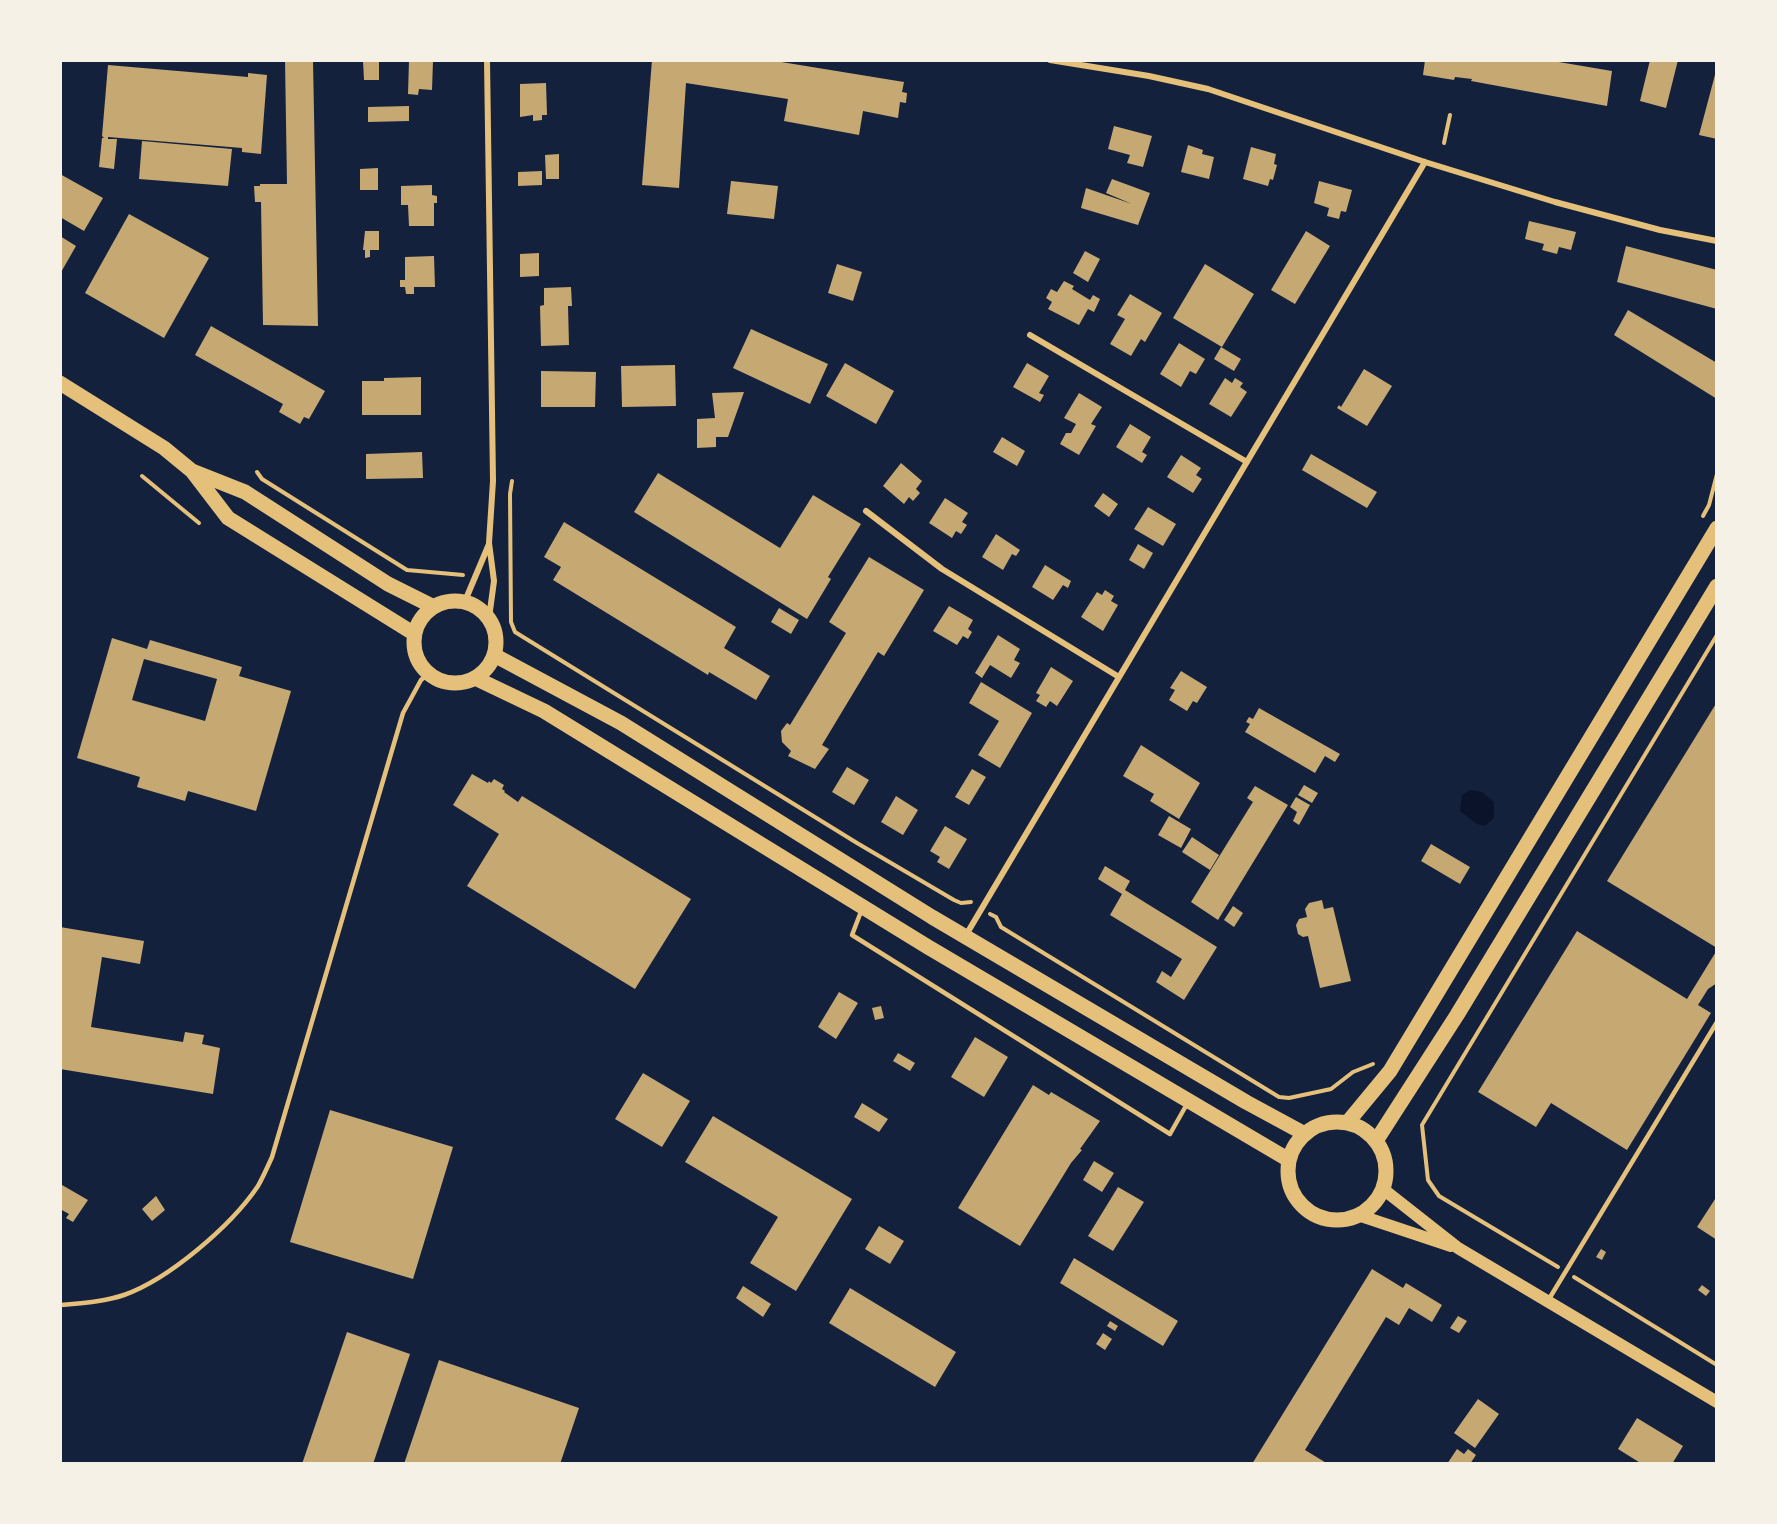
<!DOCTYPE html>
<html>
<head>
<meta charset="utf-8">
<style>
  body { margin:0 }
  #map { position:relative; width:1777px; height:1524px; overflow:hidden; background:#14213d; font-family:Manrope,sans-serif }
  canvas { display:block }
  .frame { position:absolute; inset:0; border:62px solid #f6f1e7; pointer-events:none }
</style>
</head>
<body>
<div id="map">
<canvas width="1777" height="1524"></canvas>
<div class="frame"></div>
</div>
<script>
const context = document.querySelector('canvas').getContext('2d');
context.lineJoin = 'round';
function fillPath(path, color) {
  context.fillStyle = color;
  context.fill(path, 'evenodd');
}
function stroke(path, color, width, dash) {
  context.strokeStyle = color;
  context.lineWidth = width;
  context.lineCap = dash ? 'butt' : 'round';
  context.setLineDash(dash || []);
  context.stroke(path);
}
fillPath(new Path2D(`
  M1470 790 1482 792 1494 802V818L1485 826 1477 824 1460 811 1462 795Z`), '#0b132b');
fillPath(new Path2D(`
  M285 60H313L318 326 263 325 261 202H255L254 186H260V184H287Z
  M409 60 433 61 432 90 419 89 418 95 408 94Z
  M652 60H769L904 82 902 92 907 93 906 103 900 102 898 118 863 111 859 135 784 121 788 99 686 83 679 188 642 185Z
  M1425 60H1547L1612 71 1607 106 1471 81 1472 79 1455 77 1454 80 1423 75Z
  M1650 60H1678L1666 108 1640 101Z
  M363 61H379V80H364Z
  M108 65 248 77V73L267 75 261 154 242 152V148L108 137V139H117L114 169 99 167 102 138H104L102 136Z
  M1716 71H1717V139L1699 135Z
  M546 83 547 115H542V120L533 121V115L520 117V84Z
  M409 106V121L368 122V107Z
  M1114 126 1152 136 1143 167 1127 163 1130 155 1108 149Z
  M142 141 232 149 228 186 139 179Z
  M1188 145 1203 150 1202 154 1214 157 1209 179 1181 172Z
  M1251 147 1276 154 1274 164 1277 165 1273 180 1270 179 1268 186 1243 179Z
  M559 154V179H546L545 155Z
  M378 168V190H360V169Z
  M542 171V185L518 186V172Z
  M60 174 103 198 84 231 60 217Z
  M1112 179 1150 193 1138 225 1081 208 1086 188 1132 204 1106 193Z
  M731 181 778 186 774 219 727 214Z
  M1319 181 1352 190 1346 212 1341 211 1339 219 1327 216 1329 208 1314 203Z
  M432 185V195L437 196V203H434V226H409L408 205H401V186Z
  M129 214 209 258 164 338 85 293Z
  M1529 221 1576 232 1571 250 1559 247 1557 254 1542 250 1544 244 1525 239Z
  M365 231H379V250H370V257L365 258V250H363Z
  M1306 231 1330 246 1295 304 1271 290Z
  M60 236 76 246 60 274Z
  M1626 246 1717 270V309L1617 282Z
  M1085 251 1100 259 1088 282 1073 273Z
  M539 253V276L520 277V254Z
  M434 256 435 287H414V294H406L405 287H400V280H405V257Z
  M837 264 862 272 853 301 828 293Z
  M1205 264 1254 294 1222 347 1173 318Z
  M1064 281 1074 286 1072 289 1090 300 1093 295 1100 299 1094 312 1088 309 1079 325 1048 309 1052 302 1046 298 1051 289 1057 292Z
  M571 287 572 306H568L569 345 541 346 540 306 544 305V288Z
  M1130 294 1162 313 1145 342 1141 339 1131 356 1110 344 1125 319 1117 315Z
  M1628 310 1717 363V399L1614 335Z
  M211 326 325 391 309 419 304 417 300 424 279 412 283 404 195 355Z
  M751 329 828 364 810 404 733 368Z
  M1179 343 1205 359 1196 374 1190 371 1181 387 1160 374Z
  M1221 347 1241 359 1234 371 1214 359Z
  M845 363 894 391 876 424 826 396Z
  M1027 363 1049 376 1039 393 1044 395 1040 402 1013 387Z
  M675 365 676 406 622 407 621 366Z
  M1364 369 1392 386 1367 426 1337 408 1339 405 1341 407Z
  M541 371 596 372 595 407H541Z
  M421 377V415H362V381H384V378Z
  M1225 378 1232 383 1235 378 1243 383 1240 387 1247 392 1231 417 1209 404Z
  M744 392 728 437H716V447L697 448V419L715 418 712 393Z
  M1079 393 1102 407 1091 424 1096 426 1079 455 1060 444 1066 433H1071L1076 424 1064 418Z
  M1130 424 1151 437 1142 452 1147 455 1142 463 1116 447Z
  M1002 437 1025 451 1017 466 993 452Z
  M422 452 423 478 366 479V454Z
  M1311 454 1377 492 1367 508 1302 470Z
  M1181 455 1201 468 1196 475 1202 479 1193 493 1167 477Z
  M901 463 922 481 916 489 920 493 913 501 909 497 904 504 883 486Z
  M658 473 780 548 813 495 861 524 828 577 831 579 807 619 634 512Z
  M1103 493 1118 504 1109 517 1094 506Z
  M945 498 968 513 962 522 967 525 961 534 956 531 952 538 929 523Z
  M1148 507 1176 524 1163 546 1134 529Z
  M564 522 736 627 724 648 770 676 756 700 709 672 708 675 553 580 561 567 544 557Z
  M996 534 1020 550 1016 556 1012 554 1003 570 982 557Z
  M1138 544 1153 553 1144 569 1129 560Z
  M869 557 924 590 884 656 878 652 822 745 829 749 815 769 788 756 791 751 782 742 781 731 787 723 790 725 846 633 829 622Z
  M1045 565 1071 581 1068 588 1063 585 1053 600 1032 587Z
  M1105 590 1114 596 1111 601 1118 605 1103 631 1081 617 1097 592 1102 595Z
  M949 606 973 620 968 629 972 632 968 639 963 636 957 645 933 631Z
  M779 608 799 620 791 634 771 622Z
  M998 635 1020 649 1014 660 1020 663 1011 678 990 665 982 678 975 673Z
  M112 638 147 649 150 640 242 667 239 676 291 691 256 811 188 791 185 801 137 787 140 777 77 758ZM144 659 217 679 205 721 132 700Z
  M1051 667 1073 681 1057 706 1050 701 1046 707 1036 701 1040 695 1036 693Z
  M1181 671 1207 687 1197 703 1193 701 1187 711 1169 700 1175 690 1170 688Z
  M981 682 1032 713 1000 768 978 755 999 721 969 703Z
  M1717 702V948L1607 881Z
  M1259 708 1340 754 1335 762 1325 756 1315 773 1245 732 1250 724 1246 722 1249 717 1253 719Z
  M1141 745 1200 783 1179 819 1150 801 1154 794 1123 776Z
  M847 767 869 780 854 805 832 792Z
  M972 769 986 777 969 805 955 797Z
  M472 774 488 783 489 781 491 783 494 779 504 785 502 789 505 791 504 792 518 802 522 796 691 899 635 989 467 886 499 834 453 805Z
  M1304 785 1318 793 1312 803 1298 795Z
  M1255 786 1288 805 1218 920 1191 902 1251 805 1253 802 1247 798Z
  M896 796 918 810 903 835 881 822Z
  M1296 797 1310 805 1299 825 1293 821 1297 812 1290 807Z
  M1169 816 1191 829 1181 848 1158 835Z
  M945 826 967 839 949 869 937 862 940 857 930 851Z
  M1192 837 1219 855 1210 870 1182 852Z
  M1431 844 1470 867 1460 884 1421 861Z
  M1105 866 1130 881 1125 890 1217 947 1184 1000 1156 982 1162 971 1171 977 1182 959 1110 915 1122 894 1098 879Z
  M1322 900 1324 909 1333 907 1351 981 1320 988 1308 936 1303 937 1298 934 1296 925 1299 919 1307 917 1305 909 1309 903Z
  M1233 906 1243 913 1234 927 1224 920Z
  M60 927 144 941 140 964 102 957 91 1027 183 1042 185 1032 204 1035 202 1044 220 1048 213 1094 60 1069Z
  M1577 931 1687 999 1717 950V983L1708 989 1698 1005 1711 1013 1627 1150 1551 1103 1536 1127 1478 1092Z
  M839 992 858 1003 836 1039 818 1027Z
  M881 1006 884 1018 875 1020 872 1008Z
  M975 1037 1008 1057 984 1097 951 1077Z
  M898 1053 915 1063 910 1071 893 1061Z
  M643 1073 690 1101 662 1147 615 1119Z
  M1033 1085 1049 1095 1051 1092 1100 1121 1080 1149 1082 1150 1071 1163 1020 1246 958 1208Z
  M862 1103 888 1119 879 1132 854 1117Z
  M330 1110 453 1147 413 1279 290 1242Z
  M713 1116 852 1199 796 1291 750 1263 778 1217 685 1162Z
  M1094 1161 1114 1173 1102 1192 1083 1180Z
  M62 1185 88 1200 73 1222 66 1218 69 1214 60 1209V1188Z
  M1118 1187 1144 1202 1113 1251 1088 1236Z
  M156 1196 165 1210 152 1221 142 1209Z
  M1717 1196V1240L1697 1227Z
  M879 1226 904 1241 890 1264 865 1249Z
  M1601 1249 1606 1252 1602 1260 1596 1257Z
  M1074 1258 1178 1321 1163 1346 1060 1283Z
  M1372 1269 1403 1288 1406 1283 1442 1305 1432 1322 1409 1308 1399 1325 1386 1317 1305 1450 1328 1464H1252Z
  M1702 1285 1710 1291 1706 1296 1698 1290Z
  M743 1286 771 1304 763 1317 736 1298Z
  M850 1288 956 1352 935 1387 829 1323Z
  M1458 1316 1467 1321 1459 1333 1450 1328Z
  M1110 1321 1118 1326 1115 1331 1107 1326Z
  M347 1332 410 1354 373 1464H302Z
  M1103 1333 1112 1339 1105 1350 1096 1344Z
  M439 1360 579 1408 560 1464H404Z
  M1478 1399 1499 1414 1475 1448 1454 1433Z
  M1637 1418 1683 1446 1672 1464H1642L1618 1449Z
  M1457 1449 1464 1454 1468 1449 1476 1455 1470 1464H1447Z`), '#c6a872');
stroke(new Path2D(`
  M1444 143 1450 115
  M257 472 262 479 407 570 463 575
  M142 476 199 523
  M512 481 510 494 511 622 515 632 857 843 954 900 961 903 971 902
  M1703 516 1709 505 1717 474
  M990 914 996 917 1001 927 1279 1097 1289 1098 1331 1089 1353 1072 1373 1064
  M1558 1267 1439 1196 1428 1180 1422 1125 1717 635
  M1574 1277 1717 1365`), '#e5c07b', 4);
stroke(new Path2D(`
  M862 909 852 935 1170 1134 1187 1104
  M1549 1299 1717 1022
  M60 1305C81 1303 103 1302 124 1295 169 1279 231 1226 258 1186 263 1177 268 1166 272 1157L403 713 421 680 428 674`), '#e5c07b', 4.5);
stroke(new Path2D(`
  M487 60 493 481 489 543 494 581 489 618
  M1050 60 1149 76 1208 89 1425 162 1555 202 1660 230 1717 241
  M1030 335 1247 462
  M866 511 942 569 1119 677
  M465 601 489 544
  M966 935 1425 162`), '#e5c07b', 6);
stroke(new Path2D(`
  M1383 1189 1458 1248 1717 1402
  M1358 1215 1451 1246`), '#e5c07b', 12);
stroke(new Path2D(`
  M60 383 164 448 192 471 228 518 413 633
  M192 471 245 492 388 584 432 606
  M414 642a41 41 0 1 1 82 0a41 41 0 1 1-82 0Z
  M494 655 621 723 932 917 1246 1102 1305 1134
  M475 678 544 711 928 947 1289 1160
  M1288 1171a49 49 0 1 1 98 0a49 49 0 1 1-98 0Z
  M1347 1123 1390 1071 1717 528
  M1376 1141 1457 1015 1717 586`), '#e5c07b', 15);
</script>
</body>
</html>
